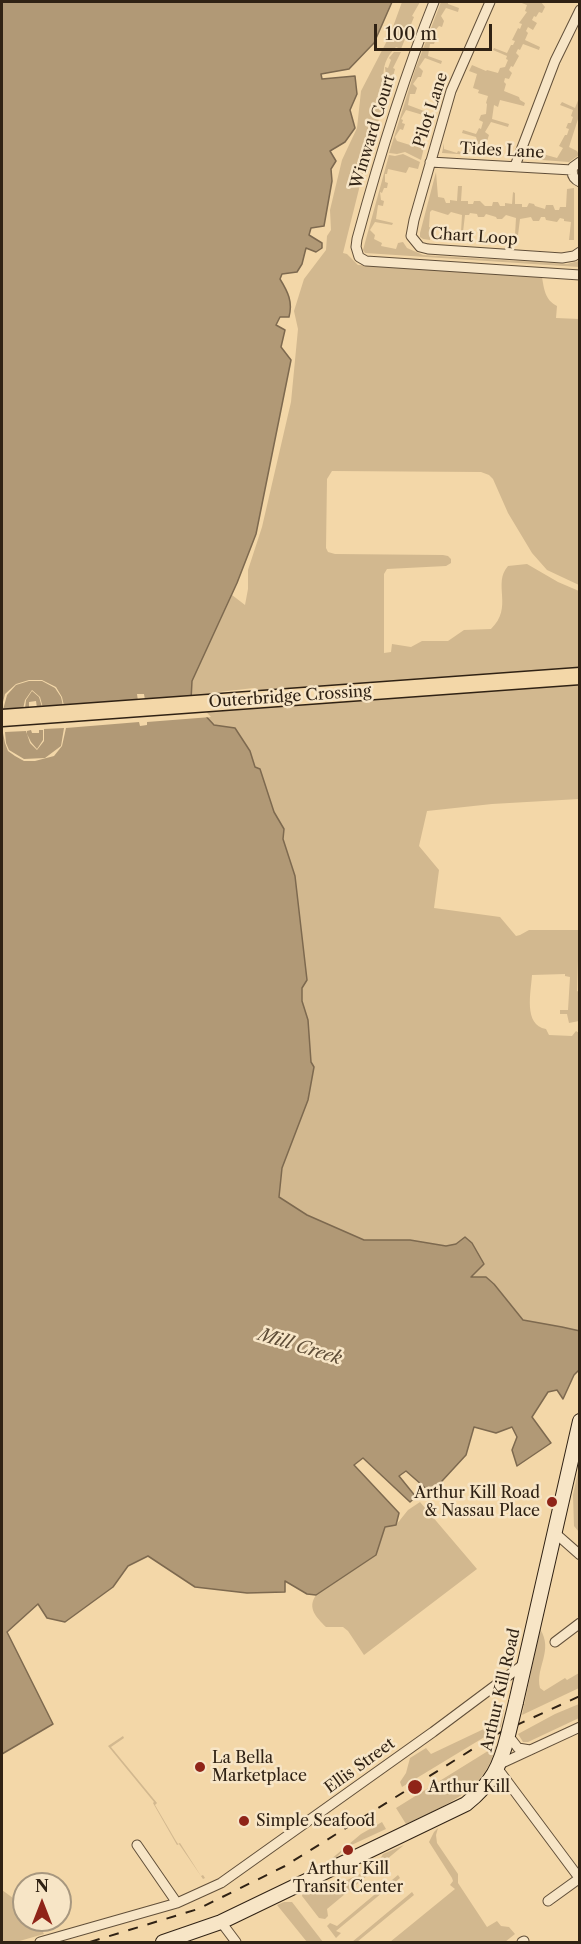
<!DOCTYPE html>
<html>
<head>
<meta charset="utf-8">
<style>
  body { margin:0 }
  #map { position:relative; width:581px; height:1944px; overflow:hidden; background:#f3d7a8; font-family:"Libre Caslon Text",serif }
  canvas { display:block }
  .frame { position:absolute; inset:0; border:3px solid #302214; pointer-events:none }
  .north { position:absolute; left:12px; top:1872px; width:60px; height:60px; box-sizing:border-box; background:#f7e5c6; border:2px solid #a7977f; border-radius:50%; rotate:0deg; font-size:16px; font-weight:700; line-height:24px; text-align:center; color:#302214 }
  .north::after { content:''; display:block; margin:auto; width:21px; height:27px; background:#8f2418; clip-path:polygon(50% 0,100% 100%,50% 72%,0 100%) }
  .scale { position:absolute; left:374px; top:24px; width:118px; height:27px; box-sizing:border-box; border:3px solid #302214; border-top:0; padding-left:8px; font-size:18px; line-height:21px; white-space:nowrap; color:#302214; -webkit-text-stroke:4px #f7e5c6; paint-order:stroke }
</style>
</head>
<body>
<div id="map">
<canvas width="581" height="1944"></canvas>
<div class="frame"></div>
<div class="north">N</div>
<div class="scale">100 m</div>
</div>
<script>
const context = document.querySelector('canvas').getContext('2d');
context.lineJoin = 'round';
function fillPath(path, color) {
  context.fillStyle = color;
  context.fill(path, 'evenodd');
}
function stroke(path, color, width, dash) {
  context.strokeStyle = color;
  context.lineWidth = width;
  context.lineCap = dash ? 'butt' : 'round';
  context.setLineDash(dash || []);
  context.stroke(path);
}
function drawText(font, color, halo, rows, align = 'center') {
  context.font = font + ' "Libre Caslon Text",serif';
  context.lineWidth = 5;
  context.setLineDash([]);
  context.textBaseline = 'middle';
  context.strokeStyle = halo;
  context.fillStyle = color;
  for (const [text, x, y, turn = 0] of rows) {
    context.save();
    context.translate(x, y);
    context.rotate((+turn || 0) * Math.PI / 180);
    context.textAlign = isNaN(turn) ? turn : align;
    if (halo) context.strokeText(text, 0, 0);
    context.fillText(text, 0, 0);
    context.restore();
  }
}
fillPath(new Path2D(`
  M402 2H420L412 16 414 17 401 49 396 47C386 57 382 67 384 81L390 82 371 146H368L362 168 364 169 343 253 347 254 358 265 542 277C544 289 545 300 557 306L556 318 579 319V585L547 570 532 553 508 513 493 479 489 475 481 472 332 471 327 479 326 548 328 552 335 554 443 555 448 556 451 559V563L446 566 387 569 384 574V653L391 652 392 644 411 647 422 641H448L464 630 491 629C514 607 492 584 508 566L527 564 558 582 579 591V799L492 804 427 811 419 846 439 870 434 908 500 917 516 936 520 935 529 930H579L577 991 579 992V1021L569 1023 567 1014H560V1010H568L570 977 565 976V974L532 975C531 992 523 1025 546 1029L549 1035 572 1036 576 1031 579 1033V1331L562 1327 523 1320 494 1283 486 1277H470L456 1244 446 1246 364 1240 307 1215 279 1197 282 1168 294 1137 311 1062 308 1020 302 1001 295 876 283 839 284 829 274 812 260 769 255 767 250 750 235 729 214 725 191 700 192 681 232 595 245 605 248 589V570L262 527 291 402 298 329 294 311 304 279 326 250 327 236 331 230 330 210 342 160 357 128 361 91 390 35ZM254 688 269 694 219 706V692Z
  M441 2H448V4L459 8 458 12 446 8 441 16 444 21 442 27 439 26 433 33 436 38 434 44H430L428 56 442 61 441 64 425 58 419 67 423 71 421 77H418L413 84 417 88 415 94H410L408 105 424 111 423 115 406 110 401 119 403 120 402 123 405 124 403 130 400 129 395 137 397 141 410 145 411 143 418 146 420 141 425 143 421 160 405 152 397 154 389 153 415 70Z
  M519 2H541L545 7 542 13 539 12 536 17 534 16 532 20 537 23 533 30 528 27 526 31 528 33 525 40 540 47 539 50 523 44 520 50 518 49 516 53 519 56 513 67 511 66 509 70 512 73 509 79 505 78 504 82 506 84 504 91 519 97 520 100 525 103 524 106 500 100 498 107 494 105 492 119 509 124 508 127 491 122 485 132 489 135 487 141H485L480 149 482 152 503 157 442 153 444 143V149L457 153 458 151 467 154 469 149 472 150 473 148H475L477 140 476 137 462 133 463 130 476 134 479 128 481 129 483 122 479 120 481 115 486 114 487 104 486 103 488 96 478 93 479 90 473 88 477 74 469 71 472 65 486 71 487 70 498 73 500 68 505 67 508 60 506 59 507 56 493 50 494 48 507 53 511 45H513L515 41 512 40 518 28 520 29 522 24 519 23 527 12 525 11 527 5Z
  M394 52H401L393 68 395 69 392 80 386 77 385 67 388 68 391 60 389 58Z
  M579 98V116L569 147 577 151 579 155 569 162 528 159 529 153 538 156 539 153 557 158 563 148 559 146 565 135H567L569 129 566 128 568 123H571L573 117 571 116 573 110 560 105 562 102 575 108Z
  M403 154 420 162 418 169 409 167 406 173 388 169 387 174H385V182L388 183 387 188H384L382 193 380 192 381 200 384 201 383 206 378 205 376 219 393 223 392 225 375 222 370 230 375 235 374 239 382 243 381 246 396 249 398 243 403 242 407 248 423 255 567 264 579 261V267L365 253 363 250 389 155 395 156Z
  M436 172 438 197 444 198 446 203H450V200L457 201 458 186H462L461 201H468V204H473L474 201H480L485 206H492L493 202H498L500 206H505V203L512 204 513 192 515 193V204H522V207H527L529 203 534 204 535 206 545 209 546 205H553L555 210H559L560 207H566L567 189 574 188V240H569L571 222 564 221V219L560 218 557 222 546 220 545 217H541L539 221H533L531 217 520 219 518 235H515L516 218 506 215 502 219H497L496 217 486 214 484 217H478L477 214 470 213 469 215H465L463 232H461L462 215 451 212 448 215 432 210 430 212 429 227 431 228 430 240 423 239 420 237V233Z
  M579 1467 580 1532H579L574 1526 573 1495Z
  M420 1502 477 1569 364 1655 348 1631 343 1627H326C316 1617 307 1608 316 1595L376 1555 385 1527 396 1525 408 1510Z
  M540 1629C554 1651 535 1667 540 1688L544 1691 565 1678 567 1680 579 1673V1688L522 1715Z
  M579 1704V1718L528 1742H523L518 1734 555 1714Z
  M502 1707 504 1709 501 1727 402 1787 400 1782 406 1773 410 1758 426 1748 431 1754 488 1727 486 1724 490 1721 488 1718Z
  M123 1736 124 1738 111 1747 157 1803 155 1805 176 1841 178 1844 180 1843 201 1876 203 1875 205 1878 203 1879 179 1844 177 1845 153 1803 154 1802 108 1746Z
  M496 1746C486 1791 444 1806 406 1824L396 1808Z
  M382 1822 386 1829 345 1848 337 1857 330 1860 361 1834Z
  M438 1828 436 1835 437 1843 458 1874V1883L487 1927 497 1921 501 1926 509 1927 515 1934 505 1942H390L455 1889 450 1885 453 1881 452 1878 429 1842 434 1832Z
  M404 1845 327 1909 328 1916 325 1919 319 1918 302 1896 303 1892 325 1882 339 1884 376 1866 383 1854Z
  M398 1875 400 1878 336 1931 341 1933 336 1938 327 1926 330 1923 337 1926Z
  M2 1890 24 1906V1920H36L44 1934 16 1942H2Z
  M412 1892 414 1895 357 1942H352Z
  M284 1902H292L323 1942H307L277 1905Z`), '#d2b88f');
const water = new Path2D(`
  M2 2H392L374 43 349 69 321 74 322 79 355 76 357 94 350 110 355 128 345 142 330 151 336 161 331 169 332 181 324 226 311 228 309 235 322 243V248L316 252 306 248 302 264 297 272 282 274 280 279C288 292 293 302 289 317H280L276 325 285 330 281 347 291 360 256 534 237 583 192 681 191 700 214 725 235 728 250 751 255 767 260 769 274 812 284 829 283 839 295 876 307 980 302 988V1001L308 1020 311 1062 314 1067 308 1100 282 1168 279 1197 307 1215 364 1240H410L446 1246 456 1244 465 1237 472 1243 484 1264 471 1277H486L494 1284 523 1320 562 1327 580 1331 579 1370 574 1375 563 1399 557 1390 548 1392 532 1417 551 1443 517 1466 512 1450 517 1437 512 1427 496 1433 474 1427 466 1455 431 1493 406 1471 399 1476 416 1497 410 1502 363 1458 354 1465 399 1513 396 1525 385 1527 376 1555 316 1595 307 1594 285 1581V1592L247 1593 195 1587 148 1556 128 1566 113 1587 65 1622 47 1618 38 1604 7 1632 53 1724 2 1754Z`);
fillPath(water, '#b19976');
stroke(water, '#7d694f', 1.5);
fillPath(new Path2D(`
  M29 680H42L56 687 62 697 64 706 138 701 137 694H144L145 700 194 699 211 717 147 722V725L140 726 139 722 66 728 62 746 54 756 35 761H24L15 756 8 751 5 743 3 733H2V706L5 694 16 684ZM29 681H42L55 688 61 697 63 706 43 708 40 697 32 690 25 700 23 709 3 710 7 695 16 685ZM32 691 39 697 42 707 37 708 36 701 29 702V708L25 709 26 700ZM64 728 61 746 45 758 24 759 9 750 6 743 5 732 26 731 30 743 37 750 44 741V729ZM31 730 32 733H39V730H43V740L37 749 31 742 27 734V731Z`), '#f3d7a8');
const street = new Path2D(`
  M434 2C403 79 379 158 357 239L356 247 359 257 366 261 580 275
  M490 2 451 91 414 220 411 236 420 247 428 249 562 258 574 256 580 252
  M430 162 572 170
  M580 162 573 167C571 174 573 179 580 182
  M515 166 555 61 580 10
  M554 1532 580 1555
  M555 1642 580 1623
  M508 1735 518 1748 530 1750
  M500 1764 580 1727
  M498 1769 580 1879
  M137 1845 177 1903
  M548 1901 580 1878
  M221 1922 236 1942
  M40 1942 177 1903 221 1883 433 1732 524 1664
  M522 1942 524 1941`);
const secondary = new Path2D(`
  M516 1702 580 1421
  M163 1942 221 1922 466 1804C492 1783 500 1767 508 1735`);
const highway = new Path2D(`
  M2 718 580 676`);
stroke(street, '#614f39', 11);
stroke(secondary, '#302214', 16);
stroke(highway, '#302214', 19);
stroke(street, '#f7e5c6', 9);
stroke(secondary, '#f7e5c6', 14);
stroke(highway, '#f3d7a8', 16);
stroke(new Path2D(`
  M90 1942 198 1909 285 1866 497 1734 580 1696`), '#302214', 2, [10, 10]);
const secondaryBridge = new Path2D(`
  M508 1735 516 1702`);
stroke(secondaryBridge, '#302214', 16, []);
stroke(secondaryBridge, '#f7e5c6', 14);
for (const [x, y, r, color] of [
  [552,1502,6,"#8f2418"],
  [200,1767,6,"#8f2418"],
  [415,1787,8,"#8f2418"],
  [244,1821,6,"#8f2418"],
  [348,1850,6,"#8f2418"]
]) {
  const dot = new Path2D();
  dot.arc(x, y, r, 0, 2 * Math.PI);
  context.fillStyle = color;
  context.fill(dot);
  stroke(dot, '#f7e5c6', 2);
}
drawText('16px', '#302214', '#f7e5c6', [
  ["Pilot Lane",431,110,-72],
  ["Winward Court",373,132,-73],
  ["Tides Lane",502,151,3],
  ["Chart Loop",474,237,4],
  ["Outerbridge Crossing",290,697,-4],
  ["Arthur Kill Road",501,1690,-77],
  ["Ellis Street",360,1766,-36]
]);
drawText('16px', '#302214', '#f7e5c6', [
  ["Arthur Kill Road",540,1493,"right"],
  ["& Nassau Place",540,1511,"right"],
  ["La Bella",212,1758],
  ["Marketplace",212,1776],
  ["Arthur Kill",428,1787],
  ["Simple Seafood",256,1821],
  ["Arthur Kill",348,1869,"center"],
  ["Transit Center",348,1887,"center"]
], 'left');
drawText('italic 18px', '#5d4c36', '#f7e5c6', [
  ["Mill Creek",300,1347,17]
]);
</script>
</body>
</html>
